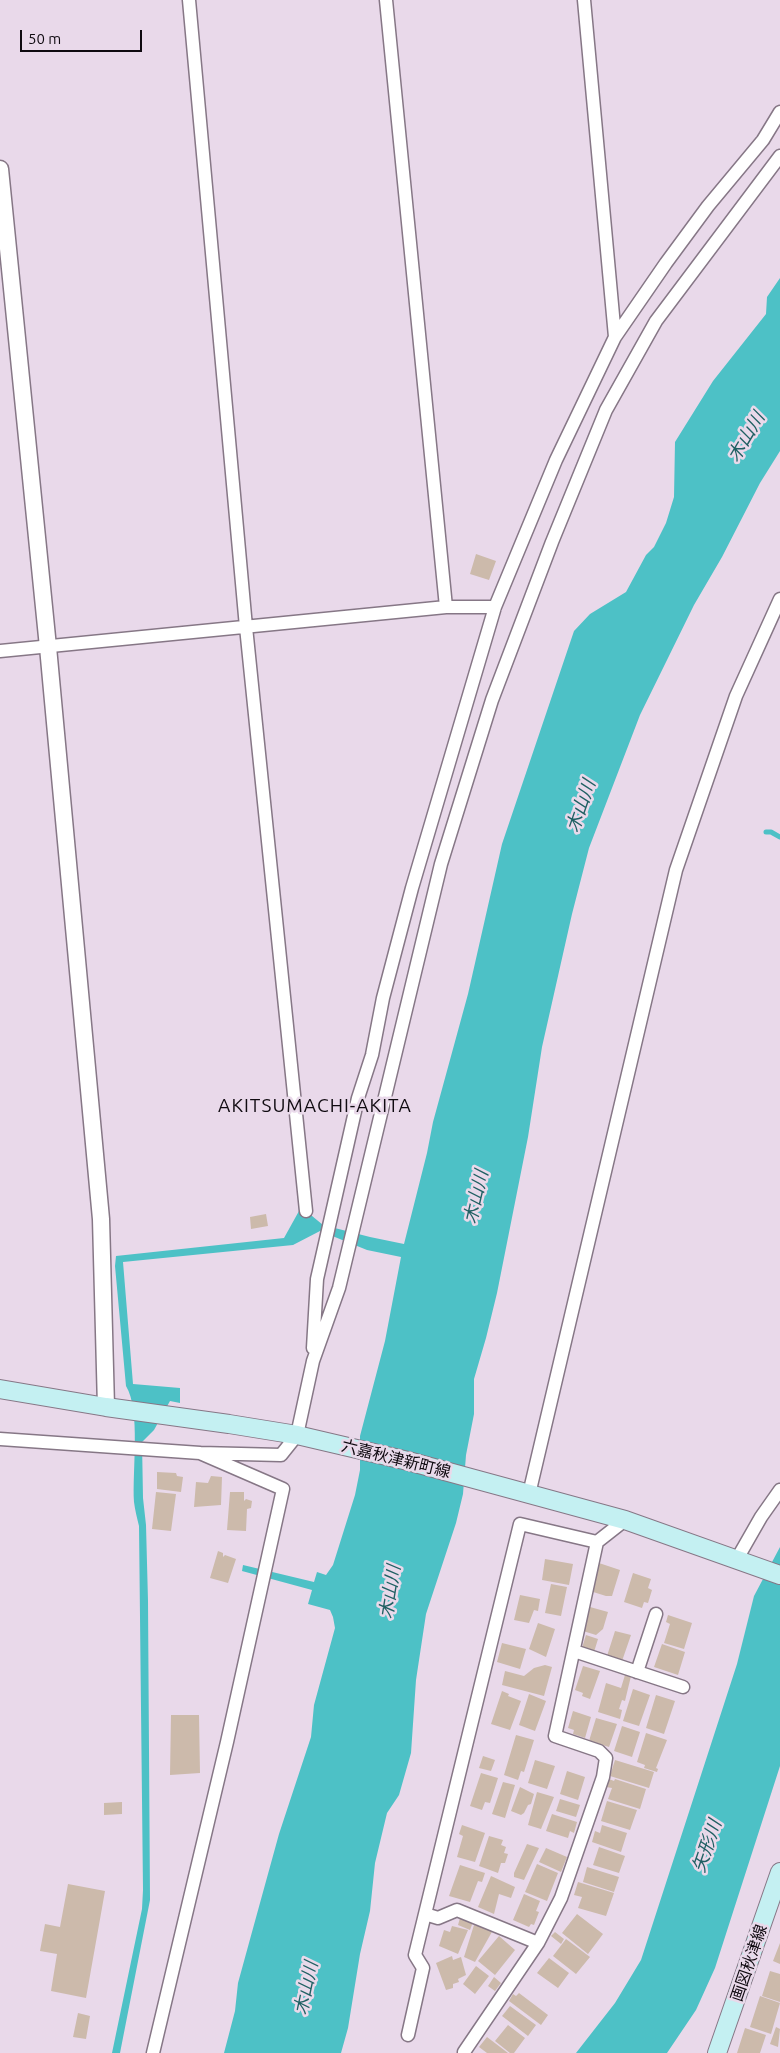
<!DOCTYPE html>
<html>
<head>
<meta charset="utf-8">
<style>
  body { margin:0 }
  #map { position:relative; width:780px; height:2053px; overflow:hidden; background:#e9d9ea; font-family:Ubuntu,sans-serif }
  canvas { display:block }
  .scale { position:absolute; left:20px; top:30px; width:122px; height:22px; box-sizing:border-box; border:2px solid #0f0a10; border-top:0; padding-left:6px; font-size:15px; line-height:18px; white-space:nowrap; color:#0f0a10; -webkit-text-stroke:4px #e9d9ea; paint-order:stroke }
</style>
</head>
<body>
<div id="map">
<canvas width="780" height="2053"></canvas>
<div class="scale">50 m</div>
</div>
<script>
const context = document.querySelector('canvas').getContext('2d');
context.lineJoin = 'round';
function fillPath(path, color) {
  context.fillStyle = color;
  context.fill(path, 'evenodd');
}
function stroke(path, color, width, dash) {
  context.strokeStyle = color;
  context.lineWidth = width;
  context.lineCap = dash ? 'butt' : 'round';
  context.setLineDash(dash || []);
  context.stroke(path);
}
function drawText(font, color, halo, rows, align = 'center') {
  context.font = font + ' Ubuntu,"Noto Sans JP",sans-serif';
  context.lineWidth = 5;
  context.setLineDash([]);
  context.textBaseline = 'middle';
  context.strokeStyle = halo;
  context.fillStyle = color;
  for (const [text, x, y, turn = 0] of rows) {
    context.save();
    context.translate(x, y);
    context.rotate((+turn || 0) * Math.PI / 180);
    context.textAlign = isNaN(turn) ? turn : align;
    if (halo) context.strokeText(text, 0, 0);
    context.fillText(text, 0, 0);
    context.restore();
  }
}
fillPath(new Path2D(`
  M780 278V451L760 483 722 557 694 605 640 715 589 848 572 914 542 1047 528 1137 497 1293 486 1338 474 1379V1414L466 1455 463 1494 456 1523 426 1614 416 1680 411 1753 399 1795 387 1813 375 1863 370 1911 360 1954 348 2028 341 2053H224L235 2011 238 1983 252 1932 279 1834 311 1737 314 1705 335 1628 333 1617 330 1610 308 1604 312 1590 242 1571 243 1565 314 1582 317 1572 326 1575 333 1565 355 1495 360 1470V1436L385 1341 401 1257 367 1250 320 1231 293 1245 123 1262 133 1384 180 1388V1403L170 1401 154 1430 142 1442 143 1498 146 1525 148 1601 150 1900 120 2053H112L142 1909 143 1890 139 1526C137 1518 135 1510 134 1502 132 1472 141 1410 126 1386L115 1266 116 1256 284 1238 299 1211 287 1078 306 1211 323 1225 370 1237 404 1244 427 1153 433 1122 468 994 502 844 574 631 590 614 626 592 646 555 654 547 666 523 674 497 675 442 713 381 766 314 767 297Z
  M780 1547V1766L715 1968 696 2010 667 2053H576L615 2003 641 1960 737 1664 754 1596Z`), '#4dc1c6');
stroke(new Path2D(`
  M766 832H771L780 837`), '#4dc1c6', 5);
fillPath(new Path2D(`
  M476 554 496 561 489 580 470 574Z
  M266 1214 268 1226 251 1229 250 1217Z
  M157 1472 176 1473 177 1476 183 1477 181 1492 157 1489Z
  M211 1476 222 1477 221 1505 194 1507 196 1482 208 1483Z
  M156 1492 176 1494 171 1531 152 1529Z
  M230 1492H244V1501L246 1499 252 1501 251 1508 247 1509 246 1531 227 1530Z
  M218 1551 223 1553V1557L225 1555 236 1559 228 1583 210 1578Z
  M545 1559 573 1564 569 1585 542 1580Z
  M599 1563 620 1570 612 1596H606L590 1591Z
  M633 1573 651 1579 648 1588 652 1590 648 1603 644 1602 642 1608 624 1602Z
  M551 1584 567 1587 561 1616 545 1613Z
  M520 1595 540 1599 538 1611 534 1610 529 1623 514 1620Z
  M590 1607 608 1612 603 1629 596 1635 583 1631Z
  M668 1615 692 1623 684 1649 664 1643 670 1624 666 1622Z
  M538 1623 555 1629 546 1657 529 1649Z
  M615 1631 631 1635 622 1661 607 1656Z
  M586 1635 598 1639 594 1652 582 1648Z
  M502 1643 526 1649 520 1669 497 1662Z
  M662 1644 685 1652 678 1675 654 1667Z
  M545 1665 552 1667 544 1696 502 1685 505 1671 524 1676 534 1668Z
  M583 1666 600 1671 590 1699 582 1696 583 1693 575 1690Z
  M625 1675 631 1676 625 1701 622 1700 619 1709 622 1710 620 1719 598 1712 606 1683 621 1688Z
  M633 1689 650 1695 639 1726 623 1721Z
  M502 1691 509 1694 508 1696 521 1701 510 1730 491 1724Z
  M529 1694 546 1701 535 1731 519 1725Z
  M656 1695 675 1701 664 1734 646 1728Z
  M573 1711 591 1717 585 1738 573 1734 574 1730 568 1728Z
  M171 1715H199L200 1773 170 1775Z
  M596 1718 617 1724 609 1747 589 1741Z
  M622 1726 640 1732 632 1757 614 1751Z
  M646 1733 667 1740 656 1768 658 1769 657 1772 644 1768 645 1765 637 1762Z
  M516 1735 534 1740 524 1772 521 1771 518 1780 504 1775Z
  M483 1756 495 1760 491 1771 479 1768Z
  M535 1760 555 1766 547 1789 528 1783Z
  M615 1760 654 1772 649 1788 610 1776Z
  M567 1771 585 1777 578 1800 560 1794Z
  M481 1773 498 1778 490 1803 485 1802 482 1810 470 1806Z
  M609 1779 614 1781 615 1779 646 1789 640 1809 608 1799 612 1788 606 1787Z
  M503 1782 515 1785 505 1818 492 1814Z
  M520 1787 534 1794 531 1804 528 1805 524 1813 521 1815 511 1811Z
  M537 1792 554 1797 541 1829 528 1825Z
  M560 1799 580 1805 576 1817 556 1811Z
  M607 1801 637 1810 630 1830 601 1821Z
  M122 1802V1814L104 1815V1803Z
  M552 1814 577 1822 574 1833 570 1831 568 1838 546 1831Z
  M462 1825 485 1833 475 1862 457 1857 463 1836 459 1834Z
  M602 1825 627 1833 621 1852 592 1842 595 1831 600 1833Z
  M489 1836 503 1840 501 1845 506 1847 504 1853 508 1854 505 1863H501L498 1873 479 1866Z
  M527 1844 539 1848 524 1880 514 1877V1873Z
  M599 1847 625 1856 619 1873 593 1865Z
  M546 1848 567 1857 561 1872 539 1862Z
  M537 1864 558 1873 547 1901 525 1892Z
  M460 1865 485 1873 482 1882 478 1881 470 1902 449 1896Z
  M587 1867 619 1877 614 1892 583 1882Z
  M491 1876 515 1887 511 1898 499 1894 494 1914 478 1907Z
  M578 1882 614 1893 606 1916 578 1908 582 1897 574 1895Z
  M68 1884 105 1891 86 1998 51 1991 57 1954 40 1951 45 1924 60 1927Z
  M524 1894 540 1901 536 1911 539 1912 534 1925 531 1924 529 1927 513 1920Z
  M577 1914 603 1934 588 1954 562 1933Z
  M460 1918 473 1922 470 1930 458 1925Z
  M474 1925 493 1930 475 1962 464 1957Z
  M452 1926 468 1930 458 1954 439 1946 444 1930 450 1932Z
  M555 1932 564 1939 561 1944 551 1936Z
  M499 1936 515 1950 495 1975 478 1961Z
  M566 1939 590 1957 576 1974 553 1956Z
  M780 1943V1964L773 1961Z
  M452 1956 453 1960 461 1957 466 1975 458 1979 459 1982 453 1984V1988L446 1990 436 1963Z
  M549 1958 569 1973 558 1988 537 1973Z
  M476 1966 489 1976 475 1994 463 1984Z
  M770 1971 780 1974V2002L762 1996Z
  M494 1977 501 1983 495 1991 488 1986Z
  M519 1993 548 2015 541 2025 509 2001 513 1994 516 1996Z
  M760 1996 780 2003 771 2034 750 2027Z
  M510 2006 536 2025 528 2036 502 2016Z
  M78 2013 90 2016 86 2039 73 2037Z
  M508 2025 525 2038 514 2053H510L495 2041Z
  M776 2027 780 2029 778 2047 770 2044Z
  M745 2028 766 2035 760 2053H737Z
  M487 2037 508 2053H487L479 2047Z`), '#ccbaab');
const minor = new Path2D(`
  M189 0 246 627 306 1211
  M386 0 446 607
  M584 0 615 337
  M0 651 446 607H495
  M313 1348 317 1279 358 1098 372 1055 383 998 412 888 495 607 556 460 615 337 666 263 708 206 763 140 780 112
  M0 1439 200 1453 283 1489 227 1742 153 2053
  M200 1453 281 1455 297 1435 313 1361 339 1288 441 864 492 700 552 542 606 410 656 321 780 156
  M529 1494 676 870 736 696 780 599
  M737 1559 761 1517 780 1490
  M574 1651 683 1687
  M637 1672 656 1614
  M425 1914 438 1918 457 1910 538 1943
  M408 2035 423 1968 415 1955 520 1524 597 1542
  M464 2052 538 1943 561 1898 603 1777 606 1758 599 1751 555 1736 597 1542 625 1520`);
const tertiary = new Path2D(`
  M0 169 48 647 101 1219 106 1407`);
const secondary = new Path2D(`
  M0 1389 106 1407 229 1424 297 1435 408 1461 625 1520 780 1575
  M717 2053 780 1872`);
stroke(minor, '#867786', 15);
stroke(tertiary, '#867786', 19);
stroke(secondary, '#867786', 20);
stroke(minor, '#fff', 12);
stroke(tertiary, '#fff', 16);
stroke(secondary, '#c4f0f2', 18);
drawText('16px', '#0f0a10', '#e9d9ea', [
  ["六嘉秋津新町線",396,1459,14],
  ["画図秋津線",749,1963,-71]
]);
drawText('italic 18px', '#206063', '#e9d9ea', [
  ["木山川",746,437,-59],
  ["木山川",581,806,-71],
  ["木山川",476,1197,-77],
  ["木山川",390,1592,-81],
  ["矢形川",707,1846,-71],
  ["木山川",306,1988,-78]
]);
context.letterSpacing = '1px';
drawText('19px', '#0f0a10', '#e9d9ea', [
  ["AKITSUMACHI-AKITA",315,1106]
]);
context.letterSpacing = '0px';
</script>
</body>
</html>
